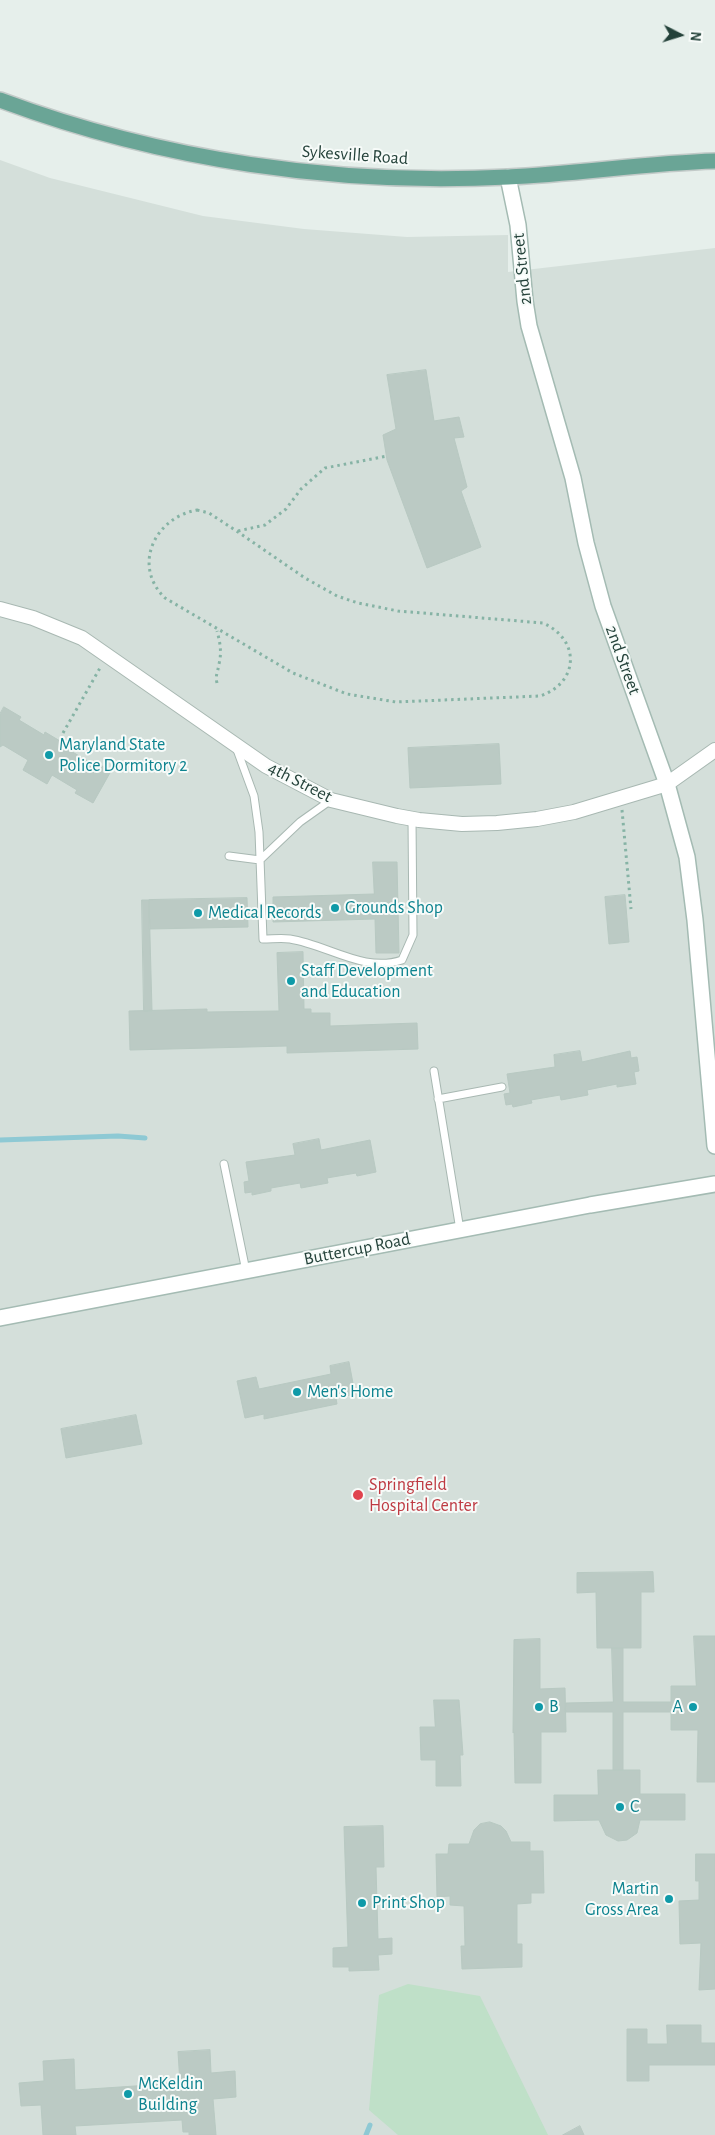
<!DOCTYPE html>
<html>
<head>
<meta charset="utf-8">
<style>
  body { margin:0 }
  #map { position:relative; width:715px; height:2135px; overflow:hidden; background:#e6efeb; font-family:"Alegreya Sans",sans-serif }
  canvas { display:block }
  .north { position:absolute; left:655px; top:10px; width:50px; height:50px; -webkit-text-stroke:4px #f7fbf9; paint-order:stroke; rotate:95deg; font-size:14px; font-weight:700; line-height:20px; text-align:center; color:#24423a }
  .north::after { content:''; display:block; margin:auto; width:18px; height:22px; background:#24423a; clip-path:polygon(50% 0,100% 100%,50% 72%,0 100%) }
</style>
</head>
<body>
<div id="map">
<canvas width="715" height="2135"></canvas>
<div class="north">N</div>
</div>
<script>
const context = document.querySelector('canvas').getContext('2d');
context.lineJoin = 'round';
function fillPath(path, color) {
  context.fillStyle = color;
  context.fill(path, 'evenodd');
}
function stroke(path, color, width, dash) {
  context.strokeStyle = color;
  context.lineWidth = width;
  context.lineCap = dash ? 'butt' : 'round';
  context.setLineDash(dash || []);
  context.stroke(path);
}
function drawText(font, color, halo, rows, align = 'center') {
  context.font = font + ' "Alegreya Sans",sans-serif';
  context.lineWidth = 4;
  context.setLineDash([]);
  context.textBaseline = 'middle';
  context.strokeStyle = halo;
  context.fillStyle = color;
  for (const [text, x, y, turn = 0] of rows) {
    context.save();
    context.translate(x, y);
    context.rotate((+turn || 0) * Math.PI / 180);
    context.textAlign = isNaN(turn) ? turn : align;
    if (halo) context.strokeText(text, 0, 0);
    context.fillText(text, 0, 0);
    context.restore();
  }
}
fillPath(new Path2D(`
  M0 160 50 178 203 216 304 229 407 237 508 235V272L715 248V2135H0Z`), '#d4dfda');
fillPath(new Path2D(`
  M408 1984 480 1996 548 2135H398L369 2110 379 1995Z`), '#bfe0c8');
stroke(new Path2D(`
  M0 1140 118 1136 145 1138
  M366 2135 370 2125`), '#8ec9d4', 5);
const building = new Path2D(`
  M426 370 434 421 459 417 464 437 454 438 467 487 461 491 481 547 427 568 387 460 383 435 396 429 387 375Z
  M4 707 21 717 19 720 44 735 45 732 70 747 69 750 93 764 95 762 111 771 93 803 75 793 77 790 52 775 47 784 23 770 28 760 3 745 0 747V714Z
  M499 744 501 784 410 788 408 748Z
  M373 862H397L399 953H376L375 919 273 922V897L374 894Z
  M625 895 629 942 609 944 605 897Z
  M247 898 248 927 149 929V900Z
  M142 900H149L152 1011H144Z
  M303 952 304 1009H311V1013H330V1026L417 1023 418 1049 287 1053V1046L130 1050 129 1011 207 1009V1012L279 1011 277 953Z
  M580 1051 582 1062 630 1051 631 1058 637 1057 639 1071 634 1072 636 1084 617 1087V1084L587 1090 588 1095 561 1100 560 1095 531 1100 532 1103 513 1107 512 1104 506 1105 504 1094 510 1093 507 1074 555 1067 554 1055Z
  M319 1139 321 1150 370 1140 376 1172 357 1176 356 1173 327 1178 328 1183 301 1188 300 1183 271 1188V1191L252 1195V1192L245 1193 244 1182 249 1181 246 1162 295 1155 293 1144Z
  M349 1362 355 1394 336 1398 337 1404 264 1419V1414L245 1418 237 1381 256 1377 259 1389 331 1374 330 1366Z
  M136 1415 142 1444 66 1458 61 1429Z
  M653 1572 654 1592H641V1648H597L596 1592 577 1593V1573Z
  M694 1636H715V1782H697L698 1730H671V1686H696Z
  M540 1639V1689L565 1688 566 1732H541V1783H515L514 1732 513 1733 514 1640Z
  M612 1648H623V1702H671V1712H623V1770H613V1712H565L566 1703 613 1702Z
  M434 1700H459L463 1755H460L461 1786H436V1760H421L420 1727H435Z
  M598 1770H640V1794H685V1820H640L637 1833 627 1840 618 1841 606 1835 599 1820 554 1821V1795H598Z
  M490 1822 501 1826 506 1831 511 1842H530V1851H543L544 1893H531V1903L517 1904V1944H522V1967L462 1969 461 1946H465L464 1906 450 1905V1896L437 1897 436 1854H448L449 1844H469L474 1830 480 1824Z
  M383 1826 384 1867H376L378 1939 392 1938V1954L378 1955 379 1970 349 1971V1967H333V1948L348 1947 344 1827Z
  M696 1854H715V1989L699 1990 701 1943 680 1944 679 1901 699 1900V1881H696Z
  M667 2025H701V2043H715V2065H649V2081H627V2029H647V2044H667Z
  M210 2050 211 2073 235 2071 236 2097 213 2099 216 2135H189V2132H183L182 2120 75 2126 76 2135H43L41 2105 21 2106 19 2083 44 2081 43 2061 74 2059 75 2090 180 2083 178 2052Z
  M580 2126 584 2135H563Z`);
fillPath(building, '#bbcac4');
stroke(building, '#b8c9c2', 1);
const lane = new Path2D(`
  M236 747 254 796 259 832 263 939C272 939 282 938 290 939 328 945 364 973 402 960L413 935 412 819
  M229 856 260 860 300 822 331 800
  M434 1071 460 1230
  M438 1099 502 1087
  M224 1164 246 1271`);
const street = new Path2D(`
  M0 609 33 618 82 638 266 766 331 800 397 816 419 820 462 824 497 823 537 819 574 812 667 784 715 750`);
const secondary = new Path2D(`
  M508 177 518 225 525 301 529 326 573 478 586 543 603 606 667 784 687 857 695 920 715 1146
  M0 1318 590 1205 715 1184`);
const primary = new Path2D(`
  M0 100C161 160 336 186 508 177 577 174 646 163 715 161`);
stroke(lane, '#a8b8b2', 9);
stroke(street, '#a8b8b2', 16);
stroke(secondary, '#a4bbb3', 18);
stroke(primary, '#c2cac8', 18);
stroke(new Path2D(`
  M197 510 209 513 238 532 305 578 337 596 358 603 398 611 543 623C581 640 579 683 540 696L396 702 347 694 293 673 165 598C132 566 154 518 197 510Z
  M238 531 265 525 286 509 301 489 325 468 387 456
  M217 683C215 675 218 672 219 664 222 652 220 642 217 631
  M63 733 100 668
  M622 810 631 909`), '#86b3a5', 3, [2.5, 4]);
stroke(lane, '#fff', 7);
stroke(street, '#fff', 14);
stroke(secondary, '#fff', 15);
stroke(primary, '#6aa596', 15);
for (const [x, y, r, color] of [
  [49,755,5,"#0f9aa8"],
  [335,908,5,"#0f9aa8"],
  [198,913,5,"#0f9aa8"],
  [291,981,5,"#0f9aa8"],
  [297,1392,5,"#0f9aa8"],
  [358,1495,6,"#e0444e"],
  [539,1707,5,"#0f9aa8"],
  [693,1707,5,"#0f9aa8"],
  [620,1807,5,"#0f9aa8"],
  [669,1899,5,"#0f9aa8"],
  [362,1903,5,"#0f9aa8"],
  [128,2094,5,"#0f9aa8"]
]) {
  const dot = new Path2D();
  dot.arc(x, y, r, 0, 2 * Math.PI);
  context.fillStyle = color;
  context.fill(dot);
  stroke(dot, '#f7fbf9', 2);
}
drawText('18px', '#24423a', '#f7fbf9', [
  ["Sykesville Road",355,155,4],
  ["2nd Street",522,269,-96],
  ["2nd Street",623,660,70],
  ["4th Street",300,782,27],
  ["Buttercup Road",357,1249,-11]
]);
drawText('18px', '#0d838f', '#f7fbf9', [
  ["Maryland State",59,745],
  ["Police Dormitory 2",59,766],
  ["Grounds Shop",345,908],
  ["Medical Records",208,913],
  ["Staff Development",301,971],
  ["and Education",301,992],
  ["Men's Home",307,1392],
  ["B",549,1707],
  ["A",683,1707,"right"],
  ["C",630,1807],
  ["Martin",659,1889,"right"],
  ["Gross Area",659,1910,"right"],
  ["Print Shop",372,1903],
  ["McKeldin",138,2084],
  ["Building",138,2105]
], 'left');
drawText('18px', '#be3a42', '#f7fbf9', [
  ["Springfield",369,1485],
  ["Hospital Center",369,1506]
], 'left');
</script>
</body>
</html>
